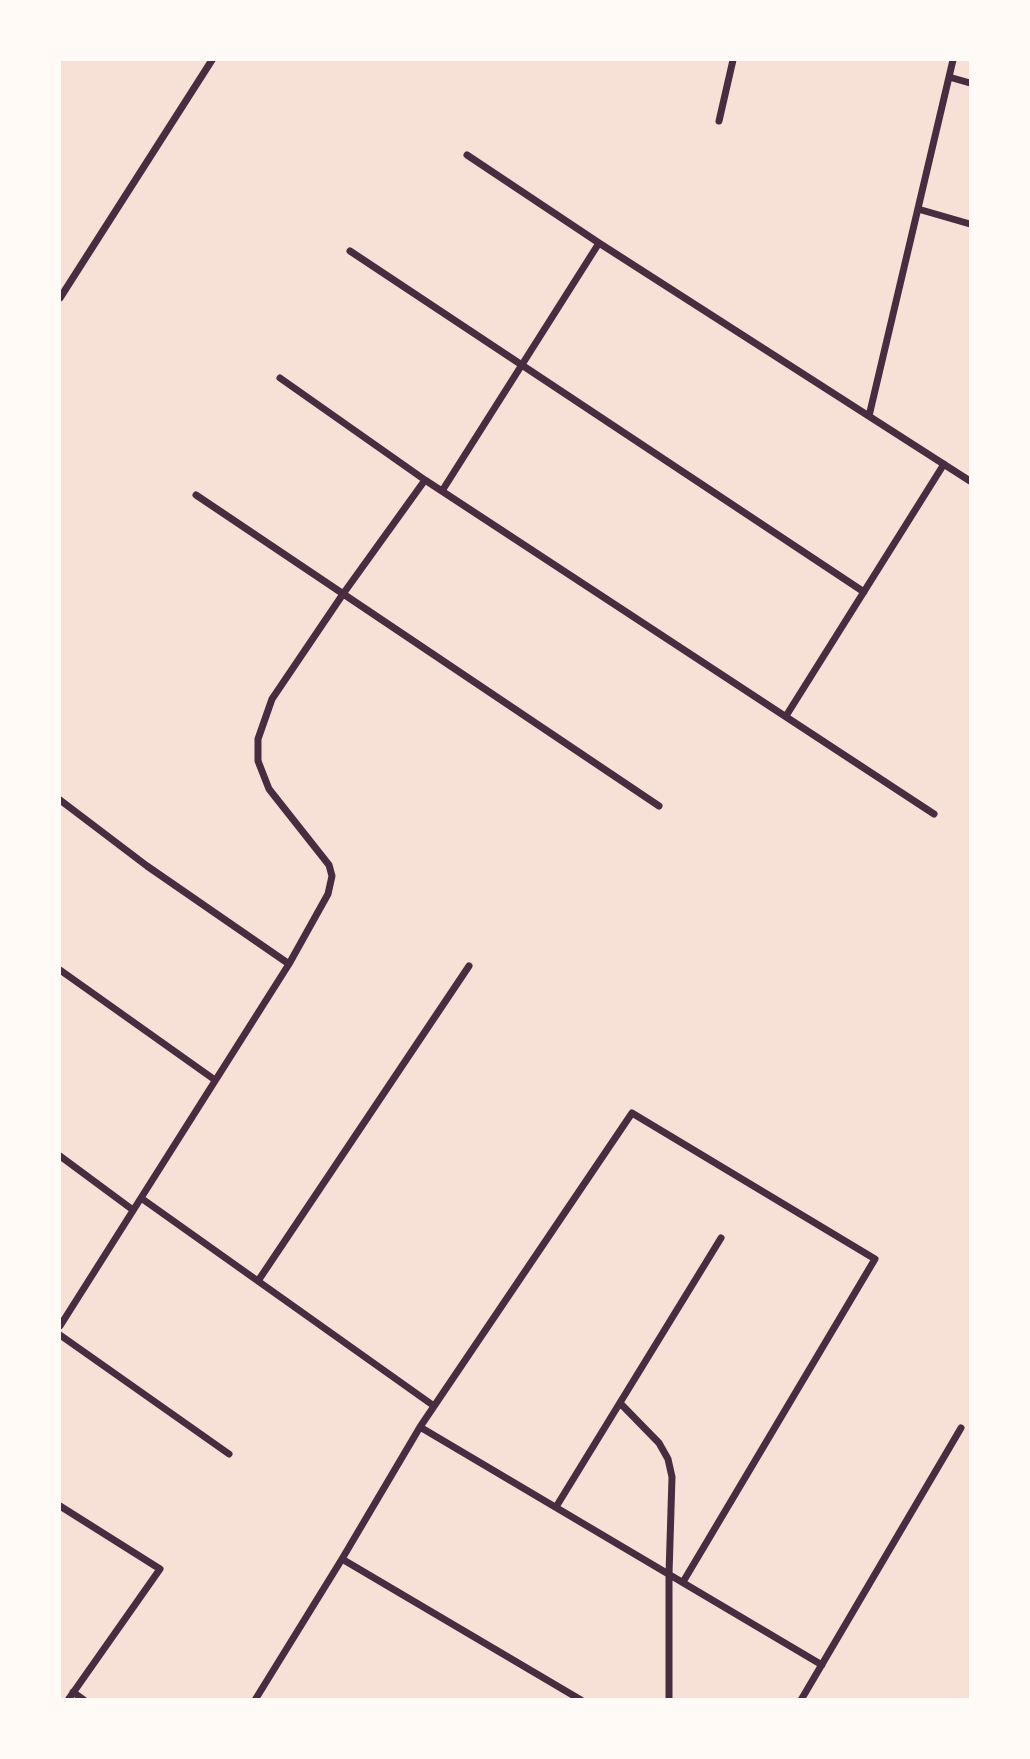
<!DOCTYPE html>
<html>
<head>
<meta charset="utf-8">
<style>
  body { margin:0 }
  #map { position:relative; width:1030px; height:1759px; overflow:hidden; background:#f7e1d7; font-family:Raleway,sans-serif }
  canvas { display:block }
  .frame { position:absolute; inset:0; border:61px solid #fffaf5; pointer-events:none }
</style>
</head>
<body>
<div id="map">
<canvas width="1030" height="1759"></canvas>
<div class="frame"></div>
</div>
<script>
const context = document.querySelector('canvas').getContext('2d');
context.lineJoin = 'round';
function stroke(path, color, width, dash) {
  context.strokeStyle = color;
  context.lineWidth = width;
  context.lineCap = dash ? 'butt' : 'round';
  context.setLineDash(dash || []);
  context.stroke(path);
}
stroke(new Path2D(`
  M949 77 970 83
  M719 121 733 60
  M467 155 599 243 970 481
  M918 209 970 224
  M350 251 864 592
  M60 298 212 60
  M280 378 425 480 934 814
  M869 416 953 60
  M442 491 599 243
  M196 495 659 806
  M786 716 944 464
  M60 800 147 866 289 964 60 1326
  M289 964 328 894 332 876 329 865 269 789 258 761V739L272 699 343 594 425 480
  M60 970 215 1080
  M60 1156 133 1210
  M141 1198 434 1406
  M258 1281 469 966
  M60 1335 229 1454
  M620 1403 659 1443 668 1459 672 1477 669 1574V1700
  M420 1427 822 1665
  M60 1506 160 1569 68 1700
  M556 1507 721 1238
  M342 1559 581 1700
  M73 1692 84 1700
  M255 1700 342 1559 420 1427 632 1113 875 1259 683 1582
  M801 1700 961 1428`), '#4a2c40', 7);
</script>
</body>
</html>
